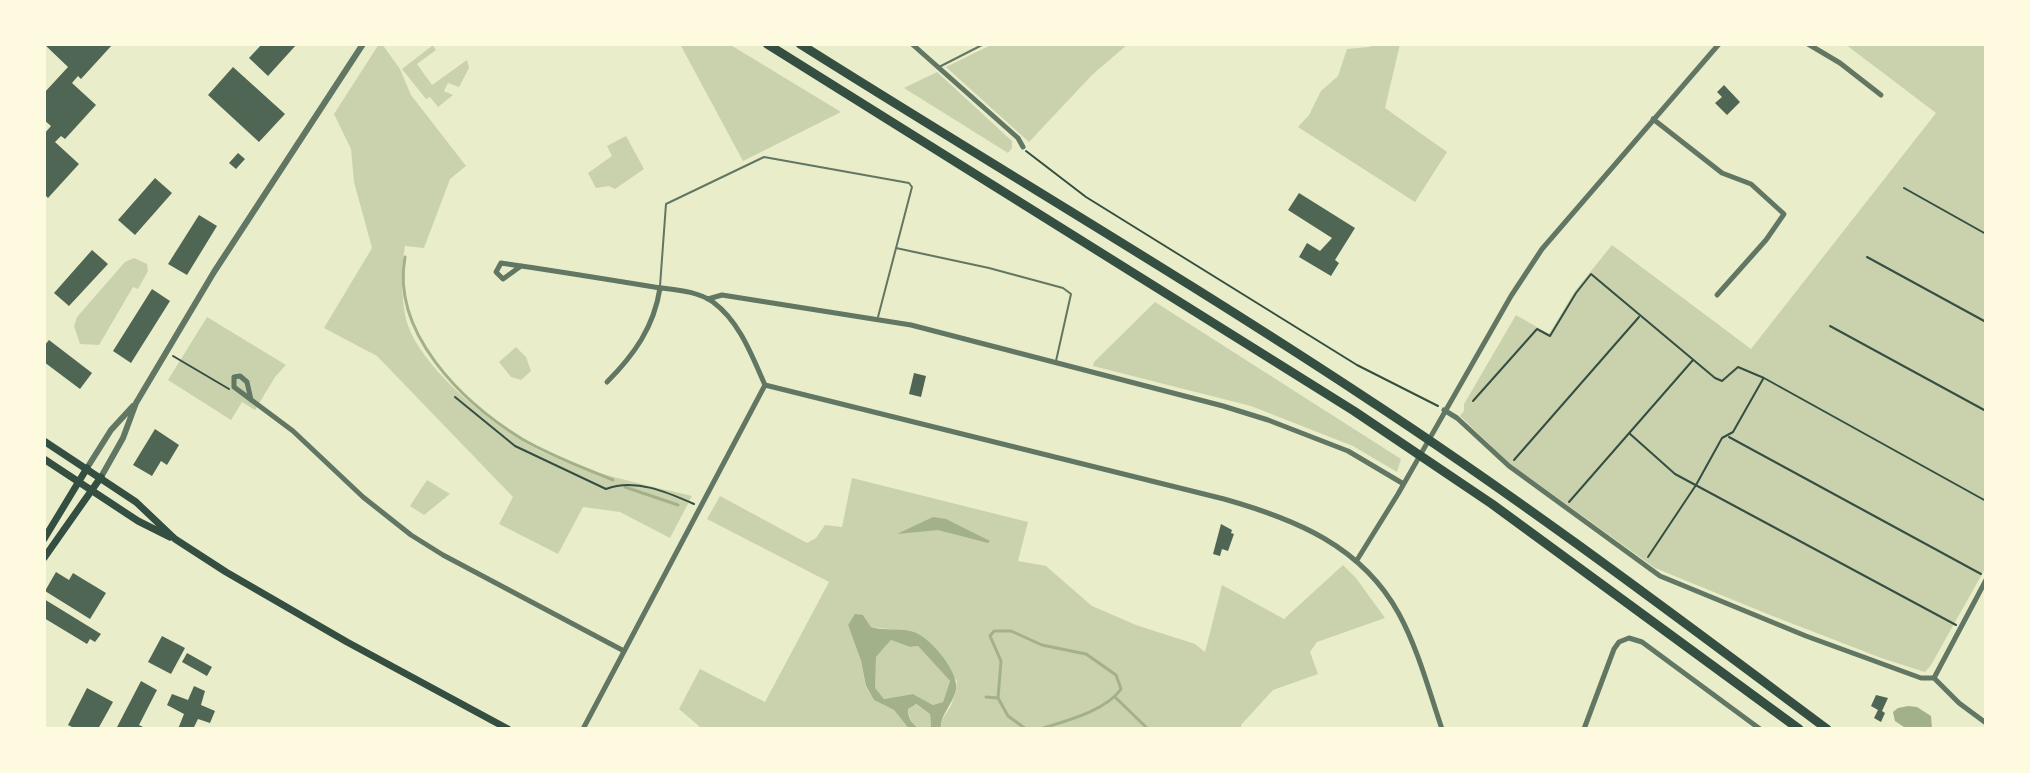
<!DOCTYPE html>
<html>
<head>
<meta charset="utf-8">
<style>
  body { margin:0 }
  #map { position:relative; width:2030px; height:773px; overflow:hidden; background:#e9edc9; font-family:"Noto Sans",sans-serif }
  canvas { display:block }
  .frame { position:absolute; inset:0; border:46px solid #fefae0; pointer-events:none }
</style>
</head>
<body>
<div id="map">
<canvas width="2030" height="773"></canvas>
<div class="frame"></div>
</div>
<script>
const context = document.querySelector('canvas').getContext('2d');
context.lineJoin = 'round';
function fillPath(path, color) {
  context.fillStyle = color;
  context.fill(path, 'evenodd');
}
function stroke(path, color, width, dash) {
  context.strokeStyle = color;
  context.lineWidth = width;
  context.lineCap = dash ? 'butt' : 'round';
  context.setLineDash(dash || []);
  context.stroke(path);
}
fillPath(new Path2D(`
  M379 44H382L400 69 411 95 466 166 450 179 424 248 405 246C401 270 401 295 406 319 419 369 500 432 545 453 591 474 643 484 692 496L670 538 620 512 583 507 558 554 499 524 513 497 377 356 324 328 372 248 354 182 351 149 334 114Z
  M680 44H729L841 112 743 161Z
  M993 44H1128L1092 75 1029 142 946 67Z
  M1374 44H1400L1385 108 1447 152 1415 202 1298 127 1309 115 1321 91 1338 76 1347 49 1369 47Z
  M1845 44H1986V567L1931 665 1925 672 1884 659 1770 615 1655 568 1509 463 1460 416 1464 411V404L1516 315 1549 334 1575 291 1612 245 1751 349 1936 113Z
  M433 45 436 50 417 64 432 85 467 60 469 68 459 87 448 83 444 91 453 95 438 107 430 97 426 99 402 69Z
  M937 72 1012 141V148L1008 153 904 88Z
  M626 136 644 169 615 189 609 186 596 188 588 173 612 156 607 146Z
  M134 258 147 264 148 271 138 289 133 287 99 345 80 344 74 326 77 317 125 262Z
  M1155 302 1401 459 1397 472 1353 446 1251 406 1093 366 1094 362Z
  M207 317 286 365 275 377 255 410 242 402 231 420 168 380Z
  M516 347 526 357 531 371 521 380 511 377 499 362Z
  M852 478 1028 522 1018 561 1046 566 1092 606 1136 625 1195 644 1205 652 1222 585 1284 619 1343 565 1356 578 1385 618 1317 642 1310 652 1318 674 1273 690 1241 725V729H941C941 716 948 713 952 703 955 696 956 688 957 681L914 632 871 627 863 615 848 625 861 661 866 687 874 700 894 710 909 729H698L699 726 679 709 700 669 765 702 829 582 707 519 720 496 807 543 816 538 825 525 842 527Z
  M427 480 450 494 424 515 410 506Z
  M891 640 910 647 918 646 950 681 943 702 933 705 913 694 884 699 874 688 876 657Z
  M915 704 930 714 931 726 928 729C915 729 909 722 908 709Z`), '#cad2ad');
fillPath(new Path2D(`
  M933 517 946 519 990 541 988 543 938 530 897 534Z
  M855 614 863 615 871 627C885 631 901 628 914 632 931 638 959 672 956 689 953 705 940 714 941 729H928L931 726 930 714 916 704 908 709C908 719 912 724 920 729H909L894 710 874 700 866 686 861 661 848 625ZM891 640 910 647 918 646 950 681 943 702 933 705 913 694 884 699 875 688 876 657Z
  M1908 706 1917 707 1931 716 1932 729H1907L1895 721 1893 712 1898 708Z`), '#a3b18a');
stroke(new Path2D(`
  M405 257C391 333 462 402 522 439 551 456 582 467 613 480
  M625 487 678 505
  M986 697 998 698
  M1116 698 1148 729
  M1026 729 1008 716 998 698 1001 661 990 636 994 631H1011L1042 645 1086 654 1116 675 1121 689C1106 711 1065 721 1040 729`), '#a3b18a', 3);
fillPath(new Path2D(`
  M44 44H113L81 79 78 76 72 83 96 105 65 139 61 136 55 142 79 164 48 198 44 194V134L51 126 44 120V93L68 67Z
  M262 44H297L268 76 249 58Z
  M233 67 285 114 259 142 208 95Z
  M1724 85 1740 102 1727 115 1715 103 1722 97 1717 92Z
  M238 153 245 159 236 169 229 163Z
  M155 178 172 193 135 235 118 220Z
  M1299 193 1355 228 1335 260 1339 263 1331 276 1299 257 1307 243 1320 251 1332 238 1288 210Z
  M199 215 217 226 187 275 168 264Z
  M92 250 108 264 69 306 54 293Z
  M152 289 170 301 131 363 113 351Z
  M49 340 92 373 80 389 44 362V346Z
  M914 373 926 376 921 397 909 394Z
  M155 429 179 445 167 465 161 461 152 476 133 465Z
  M1221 524 1232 530 1231 533 1234 534 1228 551 1222 549 1220 556 1213 554Z
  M56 572 69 580 73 573 106 593 90 619 45 591Z
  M44 599 101 634 95 642 90 639 87 644 44 618Z
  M162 636 185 648 171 674 148 662Z
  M187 653 212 667 207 676 182 662Z
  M141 681 157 690 139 725 147 729H116Z
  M194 686 205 691 201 705 215 711 210 723 198 719 193 729H178L184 714 167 705 172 694 188 700Z
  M87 688 113 702 98 729H76L68 725Z
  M1876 695 1888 698 1882 711 1885 713 1881 722 1874 718 1878 710 1871 706Z`), '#4f6655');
stroke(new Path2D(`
  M1026 151 1086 197 1357 365 1438 406
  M1904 188 1986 234
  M1867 257 1986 322
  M1830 326 1986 411
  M173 356 229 389
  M455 397 515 446 606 489C635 478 667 492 694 504
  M1473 401 1537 329 1550 336 1576 293 1591 274 1715 378 1722 381 1738 367 1764 378 1986 501
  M1629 433 1675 474 1956 625
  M1729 437 1981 574
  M1514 460 1639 317
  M1569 502 1693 360
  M1648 557 1696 485 1722 438 1733 432 1763 379`), '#344e41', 2);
stroke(new Path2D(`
  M939 67 984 44
  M896 248 989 268 1063 288 1071 294 1056 361
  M660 286 666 204 764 157 909 183 912 187 878 317`), '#617663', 2);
stroke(new Path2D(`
  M912 44 1018 138 1023 147
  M1808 44 1840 63 1881 95
  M1653 119 1722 173 1751 184 1784 214 1766 240 1717 295
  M521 266 503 279 496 272 501 263C550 270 599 278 648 286 670 290 694 289 713 302 740 322 752 356 765 385L1224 499C1295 519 1362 546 1399 614 1418 649 1429 691 1442 729
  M708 299 722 295 911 325 1223 406 1268 420 1348 451 1402 483
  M607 382C634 355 654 327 660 288
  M251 400 247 382 240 376 234 377V387L293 431 363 497 411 535 443 555 624 651
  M1444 410 1457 418 1509 466 1660 576 1806 636 1921 678H1934L1959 703 1986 723
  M1357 560 1398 494 1511 296 1542 249 1719 44
  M1934 678 1986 580
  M583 729 765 385
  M1584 729 1614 649 1619 642 1629 638 1642 642 1760 729`), '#617663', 5);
stroke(new Path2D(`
  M87 468 111 430 133 406
  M101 477 123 438 136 403 214 272 363 44`), '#617663', 6);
stroke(new Path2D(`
  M44 441 136 502 175 539 226 572 347 642 508 729
  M44 459 138 521 170 537
  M44 539 87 468
  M44 558 101 477`), '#344e41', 7);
stroke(new Path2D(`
  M767 44 1354 411 1492 504 1799 729
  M800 44C987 162 1178 274 1363 396 1522 500 1674 615 1827 729`), '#344e41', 9);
</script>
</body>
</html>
